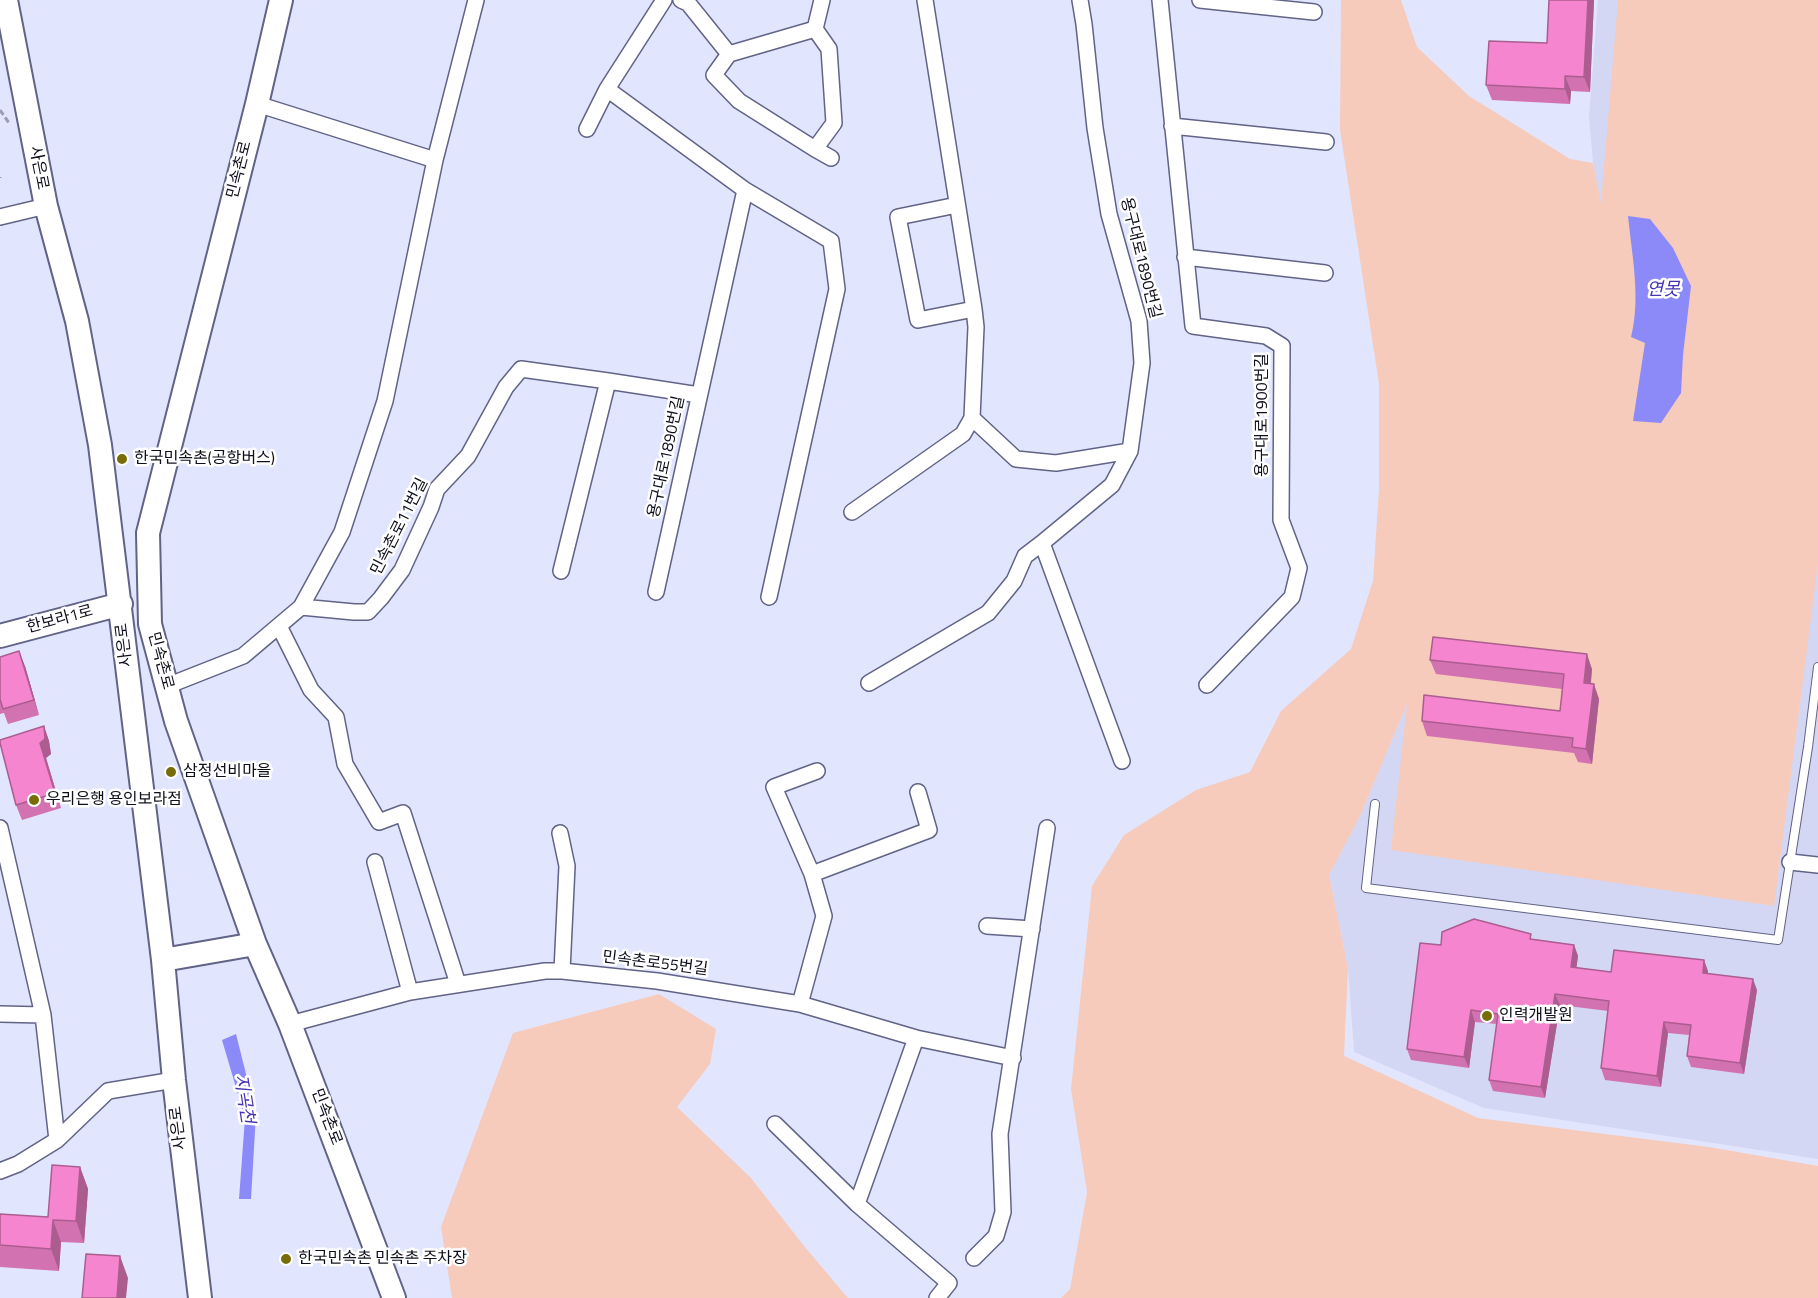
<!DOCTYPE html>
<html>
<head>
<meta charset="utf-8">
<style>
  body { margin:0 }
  canvas { display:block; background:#e2e5fe }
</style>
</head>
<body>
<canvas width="1818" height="1298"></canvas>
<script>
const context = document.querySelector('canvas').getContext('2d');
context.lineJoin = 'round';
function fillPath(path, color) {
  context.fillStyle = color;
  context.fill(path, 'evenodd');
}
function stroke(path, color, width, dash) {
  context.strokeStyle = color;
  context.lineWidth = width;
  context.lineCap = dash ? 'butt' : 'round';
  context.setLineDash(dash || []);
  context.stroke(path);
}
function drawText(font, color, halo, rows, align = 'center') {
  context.font = font + ' "Titillium Web","Noto Sans KR",sans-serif';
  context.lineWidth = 5;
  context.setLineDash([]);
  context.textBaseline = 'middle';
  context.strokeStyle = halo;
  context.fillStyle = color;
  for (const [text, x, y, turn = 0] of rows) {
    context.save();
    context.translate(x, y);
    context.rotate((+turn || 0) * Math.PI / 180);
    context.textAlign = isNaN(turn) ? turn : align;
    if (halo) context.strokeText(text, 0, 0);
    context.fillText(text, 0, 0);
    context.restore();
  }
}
fillPath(new Path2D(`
  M1598 0H1818V1159L1484 1108 1354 1052 1348 968 1329 875 1360 816 1408 701 1601 206 1593 163 1589 117Z`), '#d4d7f4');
fillPath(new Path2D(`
  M1341 0H1401L1417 47 1469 96 1570 159 1593 163 1601 203 1618 0H1818V563L1774 906 1391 850 1407 704 1360 816 1329 875 1348 968 1344 1056 1478 1118 1709 1147 1818 1166V1298H1061L1070 1289 1087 1192 1071 1089 1092 886 1124 835 1196 790 1250 772 1281 711 1351 649 1373 581 1379 489V384L1340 130Z
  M659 994 716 1029 710 1064 677 1107 751 1178 804 1246 848 1298H452L441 1227 513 1033Z`), '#f6cbbb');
fillPath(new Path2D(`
  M1628 216 1650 219 1673 248 1691 286 1683 355 1681 393 1661 423 1633 421 1645 343 1631 337C1641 298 1632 256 1628 216Z
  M236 1034 256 1114 251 1199H239L245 1118 222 1040Z`), '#8b8af8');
const lane = new Path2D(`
  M1375 804 1366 888 1778 940 1808 747 1818 667`);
const street = new Path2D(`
  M681 0 688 3 729 54
  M925 0 974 309 918 320 898 217 957 205
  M1080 0 1084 24 1095 128 1109 214 1139 321 1142 363 1130 451 1112 485 1042 543 1122 761
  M1160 0 1193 326 1266 336 1282 346 1281 520 1299 568 1292 597 1207 685
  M1200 0 1314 12
  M815 29 829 49 834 123 815 149 739 101 714 75 729 54Z
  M815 29 822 0
  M257 104 435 160
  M1172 126 1326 142
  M587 129 607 89
  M815 149 831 158
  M745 190 831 241 837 289 769 597
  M0 217 46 206
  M1185 257 1325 273
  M608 381 699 395
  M972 418 1016 459 1056 463 1130 451
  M852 512 963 434 972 418 976 327 974 309
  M656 592 745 190 607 89 664 0
  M301 607 354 612H368L381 598 402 570 431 507 437 489 468 456 506 387 521 369 608 381 561 571
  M279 626 311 690 336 717 345 764 379 822 403 813 458 984
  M869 683 988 613 1014 581 1025 556 1042 543
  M167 686 243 656 301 607 342 532 385 401 435 160 476 0
  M0 828 43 1015 57 1140
  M560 833 567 866 562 971
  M375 862 410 992
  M1790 862 1818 865
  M812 874 929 830 918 792
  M987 926 1032 929
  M800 1004 824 916 812 874 774 787 817 771
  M0 1014 43 1015
  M290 1024 410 992 545 971H562L657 981 800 1004 916 1038 1013 1058
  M775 1124 857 1204 949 1283 937 1298
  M0 1171 18 1164 57 1140 108 1091 174 1080
  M857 1204 916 1038
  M974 1258 996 1236 1003 1212 1000 1134 1047 828`);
const secondary = new Path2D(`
  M6 0 46 206 77 321 100 445 163 960 174 1080 200 1298
  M281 0 257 104 148 533 150 624 176 721 255 944 290 1024 394 1298
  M0 636 121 604
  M163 960 255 944`);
stroke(lane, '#616387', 10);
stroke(street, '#616387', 18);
stroke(secondary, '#616387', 26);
stroke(new Path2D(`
  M0 110 9 123
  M0 177V178`), '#9b9eb3', 3, [6, 3]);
stroke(lane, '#fff', 8);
stroke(street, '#fff', 15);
stroke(secondary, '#fff', 22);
fillPath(new Path2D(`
  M1549 0H1594L1590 92 1571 91 1570 104 1492 100 1486 85 1547 43Z
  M0 657 25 666 39 715 8 724 4 713 0 714Z
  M1430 660 1592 669 1591 684 1599 699 1592 764 1578 762 1574 753 1427 736 1422 721 1560 711 1562 689 1436 674Z
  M44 726 49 741 51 754 46 758 61 808 22 820 16 805Z
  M1533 939 1574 945 1578 956 1576 968 1611 972 1704 960 1708 973 1757 990 1744 1074 1691 1067 1687 1056 1689 1035 1668 1033 1661 1087 1605 1080 1601 1068 1608 1011 1560 1005 1545 1098 1493 1091 1489 1080 1497 1024 1475 1022 1469 1068 1411 1060 1407 1049 1441 945Z
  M80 1167 88 1189 84 1243 61 1242 59 1271 0 1267V1214L48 1217Z`), '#d372b1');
fillPath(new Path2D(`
  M1588 0H1594L1590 92 1584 77Z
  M1565 76 1571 91 1570 104 1565 89Z
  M19 651 25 666 39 715 34 700Z
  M1587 654 1592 669 1589 698 1584 683Z
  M1594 684 1599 699 1592 764 1586 749Z
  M44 726 49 741 51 754 46 758 61 808 40 743Z
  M1574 945 1578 956 1575 979 1571 967Z
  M1704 960 1708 971 1707 984 1703 973Z
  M1753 979 1757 990 1744 1074 1740 1063Z
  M1555 994 1560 1005 1545 1098 1541 1087Z
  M1471 1010 1475 1022 1469 1068 1464 1057Z
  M1664 1022 1668 1033 1661 1087 1657 1076Z
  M80 1167 88 1189 84 1243 76 1221Z
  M53 1220 61 1242 59 1271 51 1249Z
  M120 1256 128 1278 126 1298H117Z`), '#ac5d90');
const building = new Path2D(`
  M1549 0H1588L1584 77 1565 76V89L1486 85 1489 41 1547 43Z
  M1433 637 1587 654 1584 683 1594 684 1586 749 1572 747 1573 738 1422 721 1424 695 1560 711 1564 674 1430 660Z
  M19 651 34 700 3 709 0 699V657Z
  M44 726 45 739 40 743 55 793 16 805 0 743V740Z
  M1474 919 1531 934 1530 939 1574 945 1571 967 1611 972 1614 950 1704 960 1703 973 1753 979 1740 1063 1687 1056 1691 1025 1664 1022 1657 1076 1601 1068 1609 1001 1555 994 1541 1087 1489 1080 1498 1014 1471 1010 1464 1057 1407 1049 1420 943 1441 945 1442 932Z
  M52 1165 80 1167 76 1221 53 1220 51 1249 0 1245V1214L48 1217Z
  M86 1254 120 1256 117 1298H82Z`);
fillPath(building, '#f585ce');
stroke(building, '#ac5d90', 1.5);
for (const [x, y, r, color] of [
  [122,459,6,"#786c07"],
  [171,772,6,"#786c07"],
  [34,800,6,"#786c07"],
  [1487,1016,6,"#786c07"],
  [286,1259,6,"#786c07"]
]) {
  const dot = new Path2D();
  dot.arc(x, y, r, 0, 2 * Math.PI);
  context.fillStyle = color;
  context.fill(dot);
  stroke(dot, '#fff', 2);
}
drawText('16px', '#0e0f1c', '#fff', [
  ["사은로",38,168,79],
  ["민속촌로",240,170,-76],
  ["용구대로1890번길",1140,258,76],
  ["용구대로1900번길",1263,415,-90],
  ["용구대로1890번길",667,457,-78],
  ["민속촌로11번길",400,527,-63],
  ["한보라1로",60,620,-15],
  ["사은로",125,645,-97],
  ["민속촌로",160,661,75],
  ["민속촌로55번길",655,964,7],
  ["민속촌로",326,1117,69],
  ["사은로",179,1128,-97]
]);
drawText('16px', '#0e0f1c', '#fff', [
  ["한국민속촌(공항버스)",134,459],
  ["삼정선비마을",183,772],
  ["우리은행 용인보라점",46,800],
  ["인력개발원",1499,1016],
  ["한국민속촌 민속촌 주차장",298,1259]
], 'left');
drawText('italic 18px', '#4734b3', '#fff', [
  ["연못",1663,291],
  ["지곡천",243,1099,81]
]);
</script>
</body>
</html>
